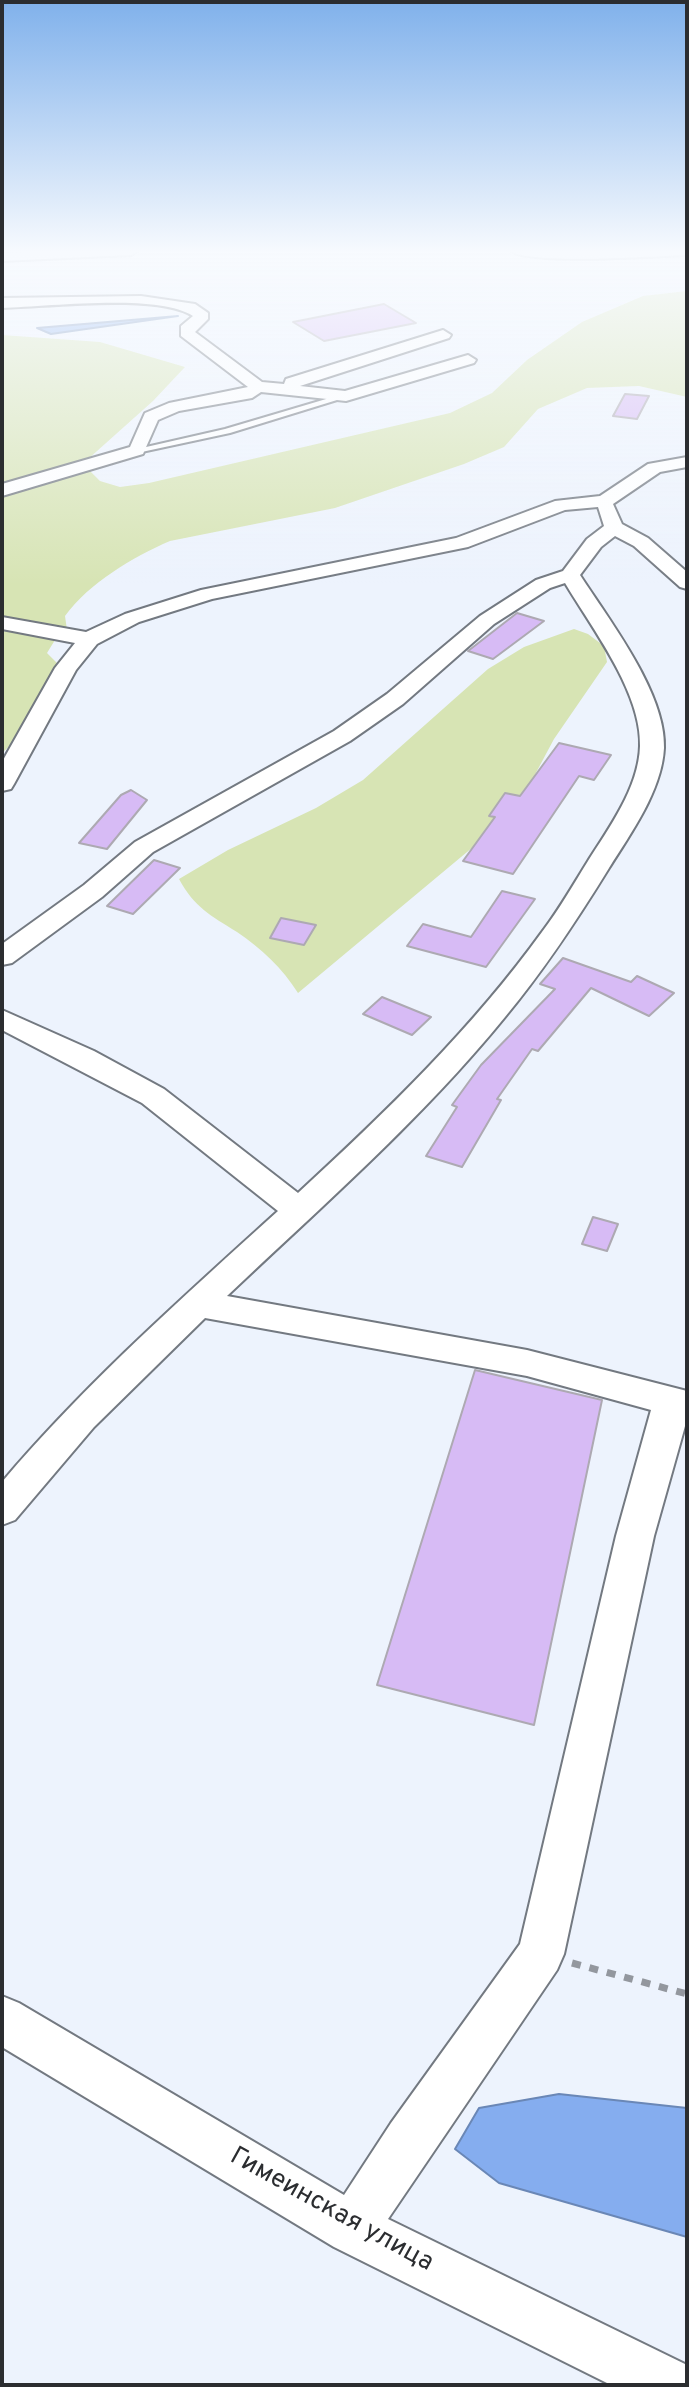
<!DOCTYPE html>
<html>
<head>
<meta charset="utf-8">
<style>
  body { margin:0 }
  #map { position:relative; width:689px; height:2387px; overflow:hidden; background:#edf3fd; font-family:Overpass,sans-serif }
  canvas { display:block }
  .frame { position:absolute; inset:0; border:4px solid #2b2d30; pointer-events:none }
</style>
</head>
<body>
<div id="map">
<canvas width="689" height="2387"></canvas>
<div class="frame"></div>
</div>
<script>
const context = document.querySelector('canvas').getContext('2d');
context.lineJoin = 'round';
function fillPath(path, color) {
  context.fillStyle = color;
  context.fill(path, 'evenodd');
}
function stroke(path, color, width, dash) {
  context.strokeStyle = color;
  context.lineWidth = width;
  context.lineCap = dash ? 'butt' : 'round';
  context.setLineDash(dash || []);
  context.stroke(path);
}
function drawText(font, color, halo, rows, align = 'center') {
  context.font = font + ' Overpass,sans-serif';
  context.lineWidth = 7;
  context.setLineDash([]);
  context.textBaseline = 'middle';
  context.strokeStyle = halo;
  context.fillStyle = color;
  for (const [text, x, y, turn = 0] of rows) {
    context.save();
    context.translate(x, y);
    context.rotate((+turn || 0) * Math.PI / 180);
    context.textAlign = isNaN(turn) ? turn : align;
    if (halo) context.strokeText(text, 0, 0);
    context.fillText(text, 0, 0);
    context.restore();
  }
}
fillPath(new Path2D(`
  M687 291V397L639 386 587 388 538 409 504 447 464 464 335 508 170 541C133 557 89 583 65 616L67 630 55 640 47 653 57 663C50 695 27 731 2 753V335L100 342 185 367 153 401 87 460 90 471 100 481 120 487 149 483 450 413 492 393 527 360 582 322 643 296Z
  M574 629 588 634 604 646 607 662 554 739 515 812 298 993C283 969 261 948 237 932 210 915 195 908 179 879L228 850 316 808 363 780 488 669 524 647Z`), '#d7e4b4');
const water = new Path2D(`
  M178 316 51 334 37 328Z
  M559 2094 687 2108V2237L499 2183 455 2149 479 2108Z`);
fillPath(water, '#85adef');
stroke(water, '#6a87b6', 2);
const building = new Path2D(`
  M384 304 416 323 324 341 293 322Z
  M625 394 649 396 637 419 613 416Z
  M517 613 544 621 493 659 468 651Z
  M559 743 611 755 594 780 579 776 513 874 463 861 495 817 489 816 505 793 520 796Z
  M131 790 147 800 107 849 79 843 121 795Z
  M154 860 180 868 133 914 107 906Z
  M502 891 535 899 486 967 407 946 423 924 471 937Z
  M281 918 316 925 304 945 270 938Z
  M563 958 631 982 637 976 674 993 649 1016 591 988 538 1051 532 1049 497 1099 501 1100 462 1167 426 1156 457 1107 452 1105 481 1065 555 989 540 984Z
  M382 997 431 1017 412 1035 363 1014Z
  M593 1217 618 1224 607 1251 582 1244Z
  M475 1370 602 1400 534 1725 377 1685Z`);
fillPath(building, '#d7bbf5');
stroke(building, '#ada9b2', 2);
const lane = new Path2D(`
  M343 394 350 396 230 433 137 453 133 450 225 429Z`);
const street = new Path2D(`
  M48 251H138L131 255 2 261V253Z
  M511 251H687V255C656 256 529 265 511 251Z
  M141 296 195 304 208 313V319L195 332 262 382 284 384 286 379 443 330 451 335 449 338 300 386 345 391 468 355 476 360 474 363 346 401 261 392 252 398 179 411 158 420 143 454 2 496V484L130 447 145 413 169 403 248 387 181 336V326L193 316C157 293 47 307 2 308V298Z
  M687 457V467L660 472 613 504 622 524 648 538 687 572V589L680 587 634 546 615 536 601 547 580 575C609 620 666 693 664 748 662 790 631 833 609 868 577 920 544 970 505 1017 422 1119 322 1206 227 1296L527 1350 687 1391V1419L654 1536 564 1954 557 1970 388 2219 687 2365V2385H611L334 2247 2 2047V1996L19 2003 344 2195 391 2123 520 1944 616 1536 651 1410 527 1376 205 1318 94 1427 15 1520 2 1525V1482C86 1383 182 1298 278 1211L142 1103 2 1030V1010L94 1051 164 1089 298 1193C386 1112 472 1029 542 932 559 910 573 885 588 861 609 828 639 787 640 746 642 693 592 628 565 583L550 588 494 624 403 704 350 741 153 852 102 897 12 963 2 965V944L84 885 135 842 334 731 387 694 480 616 536 580 563 571 587 539 604 526 598 507 565 510 468 547 212 599 139 622 97 644 76 670 14 784 11 789 2 791V762L55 668 75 643 2 629V617L86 632 125 614 201 590 456 538 555 501 600 496 648 464Z`);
stroke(lane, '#737981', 4);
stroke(street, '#737981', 4);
stroke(new Path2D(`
  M572 1963 687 1994`), '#93979e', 7, [9, 9]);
fillPath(lane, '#fff');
fillPath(street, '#fff');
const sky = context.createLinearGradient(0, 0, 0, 585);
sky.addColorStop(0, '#80b1eb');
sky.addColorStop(0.43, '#f7fafe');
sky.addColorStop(1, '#f7fafe00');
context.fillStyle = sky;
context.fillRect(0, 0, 689, 585);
drawText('26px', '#2b2d30', '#fff', [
  ["Гимеинская улица",331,2211,29]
]);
</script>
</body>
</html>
